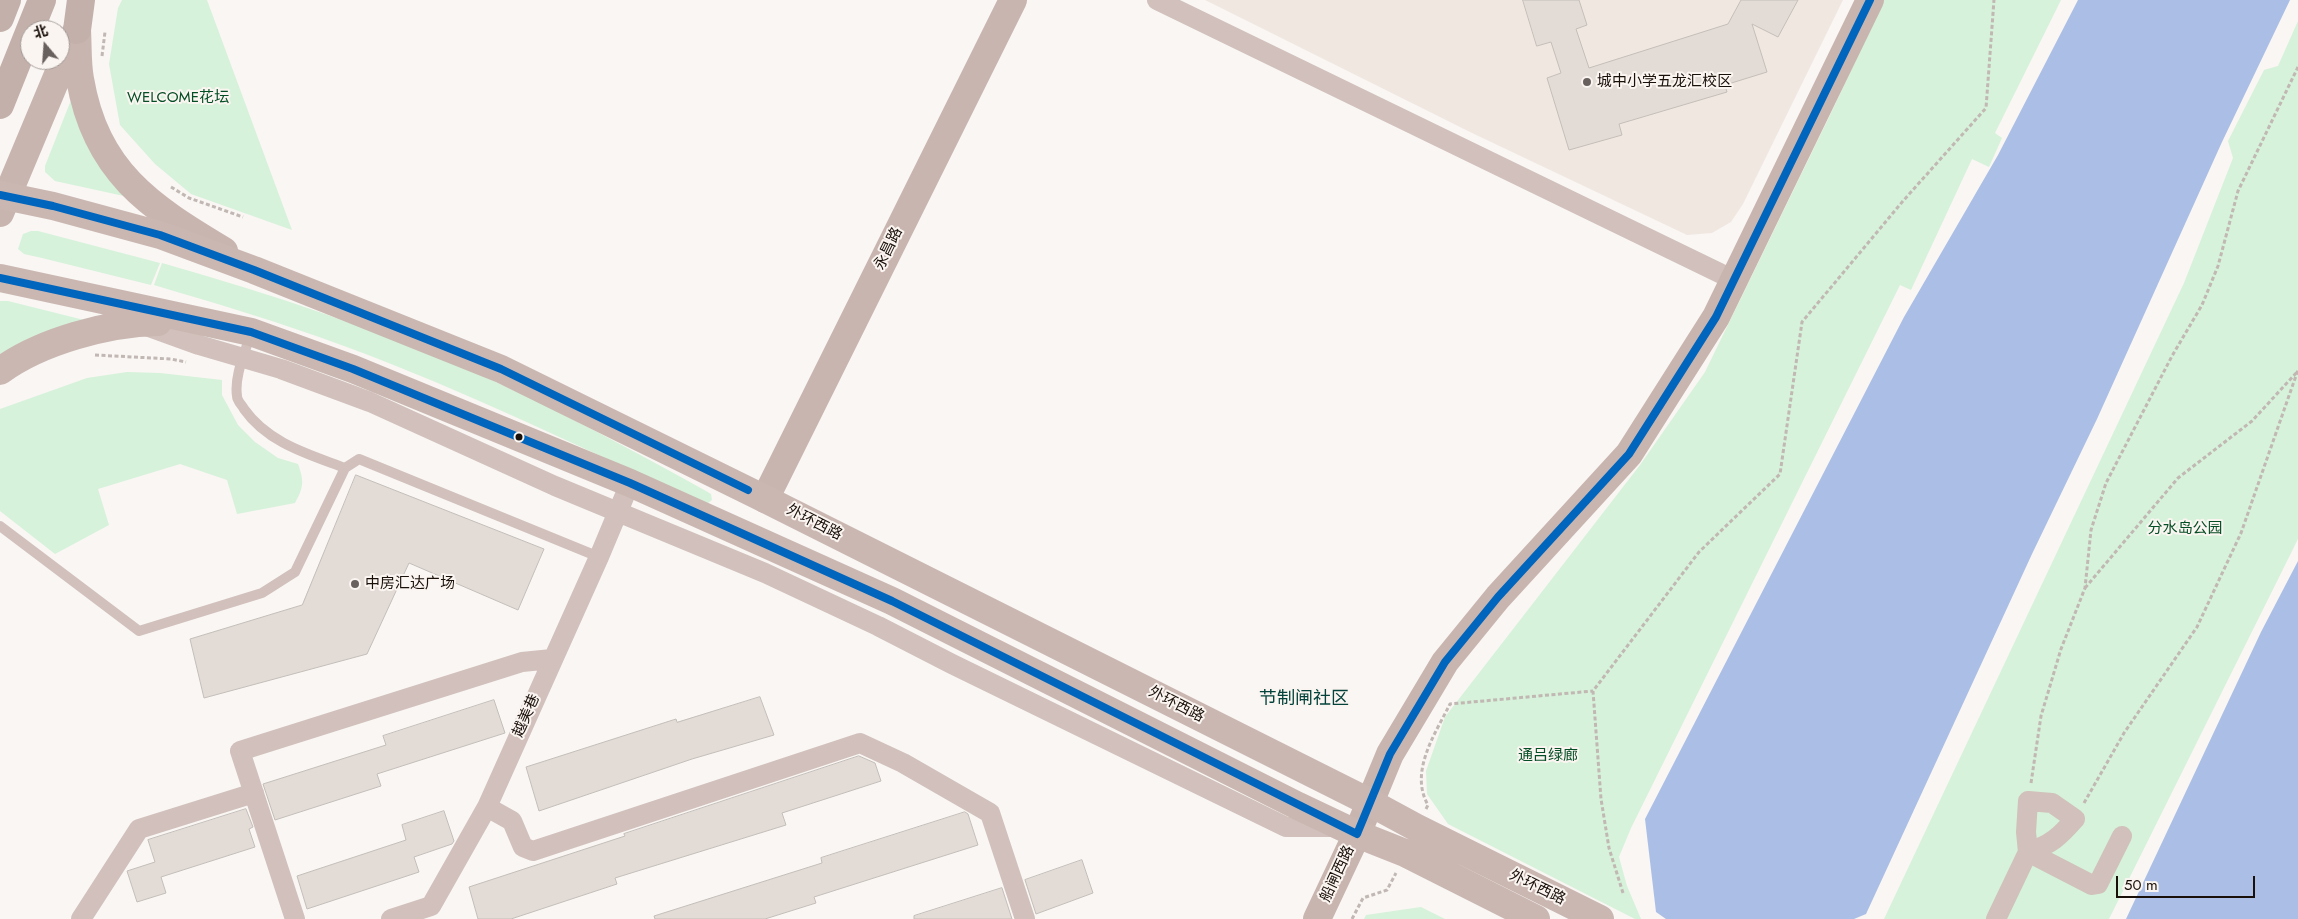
<!DOCTYPE html>
<html>
<head>
<meta charset="utf-8">
<style>
  body { margin:0 }
  #map { position:relative; width:2298px; height:919px; overflow:hidden; background:#f9f6f3; font-family:Jost,"Noto Sans SC",sans-serif }
  canvas { display:block }
  .north { position:absolute; left:20px; top:20px; width:50px; height:50px; box-sizing:border-box; background:#fbf5f1; border:1px solid #a19995; border-radius:50%; rotate:342deg; font-size:14px; font-weight:700; line-height:20px; text-align:center; color:#1a100a }
  .north::after { content:''; display:block; margin:auto; width:18px; height:22px; background:#68605c; clip-path:polygon(50% 0,100% 100%,50% 72%,0 100%) }
  .scale { position:absolute; left:2116px; top:876px; width:139px; height:22px; box-sizing:border-box; border:2px solid #1a100a; border-top:0; padding-left:6px; font-size:15px; line-height:18px; white-space:nowrap; color:#1a100a; -webkit-text-stroke:4px #fbf5f1; paint-order:stroke }
</style>
</head>
<body>
<div id="map">
<canvas width="2298" height="919"></canvas>
<div class="north">北</div>
<div class="scale">50 m</div>
</div>
<script>
const context = document.querySelector('canvas').getContext('2d');
context.lineJoin = 'round';
function fillPath(path, color) {
  context.fillStyle = color;
  context.fill(path, 'evenodd');
}
function stroke(path, color, width, dash) {
  context.strokeStyle = color;
  context.lineWidth = width;
  context.lineCap = dash ? 'butt' : 'round';
  context.setLineDash(dash || []);
  context.stroke(path);
}
function drawText(font, color, halo, rows, align = 'center') {
  context.font = font + ' Jost,"Noto Sans SC",sans-serif';
  context.lineWidth = 4;
  context.setLineDash([]);
  context.textBaseline = 'middle';
  context.strokeStyle = halo;
  context.fillStyle = color;
  for (const [text, x, y, turn = 0] of rows) {
    context.save();
    context.translate(x, y);
    context.rotate((+turn || 0) * Math.PI / 180);
    context.textAlign = isNaN(turn) ? turn : align;
    if (halo) context.strokeText(text, 0, 0);
    context.fillText(text, 0, 0);
    context.restore();
  }
}
fillPath(new Path2D(`
  M1205 0H1843L1743 204 1731 222 1712 233 1687 235 1472 133Z`), '#f1e7e1');
fillPath(new Path2D(`
  M122 0H207L292 230 191 194 155 164 120 125 109 64 118 8Z
  M1884 0H2061L1995 133 2002 138 1989 167 1972 159 1911 290 1900 285 1631 828 1619 857 1627 886 1641 919H1635L1448 824 1427 794 1426 771 1445 717 1640 465 1705 372 1831 113Z
  M2298 21V539L2109 919H1884L2184 283 2233 158 2228 141 2264 70 2278 66Z
  M73 95 133 198 55 181 45 172V166Z
  M31 231H38L160 263 151 285 42 258 24 254 18 249 23 234Z
  M162 263C272 294 382 331 487 378 562 412 634 451 706 491L711 494 712 500 708 503H704C585 450 467 391 344 346 282 323 218 304 154 285Z
  M0 301H8L84 320 28 340 0 354Z
  M127 372 160 373 222 380V395L238 425 255 442 278 458 298 464C304 481 304 487 295 503L237 514 227 480 180 464 98 489 109 525 55 554 0 511V409L87 378Z
  M1421 907 1445 919H1364L1366 915Z`), '#d6f2da');
fillPath(new Path2D(`
  M2078 0H2290L2222 142 2097 419 2032 554 1866 914 1854 919H1666L1656 912 1645 819 1904 317 1998 155Z
  M2298 561V919H2126L2261 632Z`), '#abbfe6');
const building = new Path2D(`
  M1523 0H1579L1587 25 1576 29 1589 68 1728 24 1741 0H1798L1778 37 1752 24 1767 72 1725 85 1727 92 1619 124 1622 135 1569 150 1547 78 1561 73 1551 42 1537 46Z
  M356 475 544 549 518 610 409 563 367 654 204 698 190 639 302 605Z
  M760 697 774 735 692 759 539 811 526 767 676 719 677 722Z
  M494 700 505 733 377 774 381 786 275 820 263 784 386 745 383 736Z
  M859 756 875 763 881 781 782 813 786 825 615 878 617 884 511 919H478L469 887 625 836 624 834Z
  M246 809 253 827 249 829 255 847 161 877 166 893 137 902 127 871 155 862 148 840Z
  M444 811 454 841 452 844 414 857 419 872 307 909 297 876 406 840 402 825Z
  M965 812 968 814 978 845 814 897 816 903 765 919H655L654 916 822 863 821 858Z
  M1082 860 1093 893 1036 914 1025 880Z
  M1002 888 1012 919H914V916Z`);
fillPath(building, '#e3dcd6');
stroke(building, '#c4beb9', 1);
stroke(new Path2D(`
  M102 56 105 32
  M171 187 189 198 243 217
  M95 355 171 359 186 362
  M2085 588 2178 478 2252 421 2297 372
  M2031 783 2041 716 2061 649 2085 588 2091 530 2106 483 2172 356 2202 305 2218 266 2238 191 2298 67
  M2084 803 2124 733 2197 627 2241 533 2298 370
  M1426 809 1428 805C1409 772 1435 734 1450 704L1593 691
  M1623 893 1609 848 1601 799 1593 691 1699 552 1780 474 1802 322 1903 201 1986 108 1994 0
  M1352 919 1363 898 1387 890 1396 873`), '#c1b7b3', 3, [4, 2.5]);
stroke(new Path2D(`
  M345 468 359 459 599 557
  M0 526 139 631 262 593 295 572 345 468C308 454 268 443 244 409 242 405 237 401 237 396 234 376 245 353 251 333`), '#d1c0bb', 10);
stroke(new Path2D(`
  M1157 0 1734 280
  M141 324 199 345 281 369 370 402 555 486 765 573 878 626 952 664 1286 827H1338
  M487 807 512 821 523 847 533 851 860 743 903 763 990 813 1025 919
  M2028 852 2092 885 2098 884 2122 836
  M81 919 139 829 254 793
  M295 919 240 751 522 662 552 659
  M391 919 431 906 487 807 599 557 630 483
  M1996 919 2028 852 2026 832 2028 801 2052 803 2075 819C2060 836 2051 845 2028 852`), '#d1c0bb', 20);
stroke(new Path2D(`
  M77 30C78 46 77 63 80 79 96 172 149 206 224 251
  M0 213 75 34
  M765 499 1013 0
  M1317 919 1357 834 1390 754 1445 662 1498 597 1629 454 1716 317 1870 0`), '#c9b5af', 28);
stroke(new Path2D(`
  M0 195 53 206 160 235 254 270 501 369 765 499 1369 802 1417 828 1600 919
  M0 278 251 332 353 369 630 483 892 601 1298 806 1357 834 1405 853 1536 919
  M0 371C41 341 108 323 158 322`), '#cab7b2', 28);
stroke(new Path2D(`
  M0 18 7 0
  M30 30 42 0
  M77 30 81 0
  M0 105 30 30`), '#c4b0aa', 28);
stroke(new Path2D(`
  M0 195 53 206 160 235 254 270 501 369 748 490
  M0 278 251 332 353 369 630 483 892 601 1357 834 1390 754 1445 662 1498 597 1629 454 1716 317 1870 0`), '#0065bd', 8);
for (const [x, y, r, color] of [
  [1587,82,5,"#68605c"],
  [519,437,4.5,"#1a100a"],
  [355,584,5,"#68605c"]
]) {
  const dot = new Path2D();
  dot.arc(x, y, r, 0, 2 * Math.PI);
  context.fillStyle = color;
  context.fill(dot);
  stroke(dot, '#fbf5f1', 2);
}
drawText('15px', '#1a100a', '#fbf5f1', [
  ["城中小学五龙汇校区",1597,82],
  ["中房汇达广场",365,584]
], 'left');
drawText('15px', '#044e25', '#fbf5f1', [
  ["WELCOME花坛",178,98],
  ["分水岛公园",2185,529],
  ["通吕绿廊",1548,756]
]);
drawText('15px', '#1a100a', '#fbf5f1', [
  ["永昌路",889,249,-64],
  ["外环西路",814,523,27],
  ["外环西路",1176,705,27],
  ["越美巷",527,716,-66],
  ["船闸西路",1338,874,-65],
  ["外环西路",1537,888,26]
]);
drawText('18px', '#04433b', '#fbf5f1', [
  ["节制闸社区",1304,700]
]);
</script>
</body>
</html>
